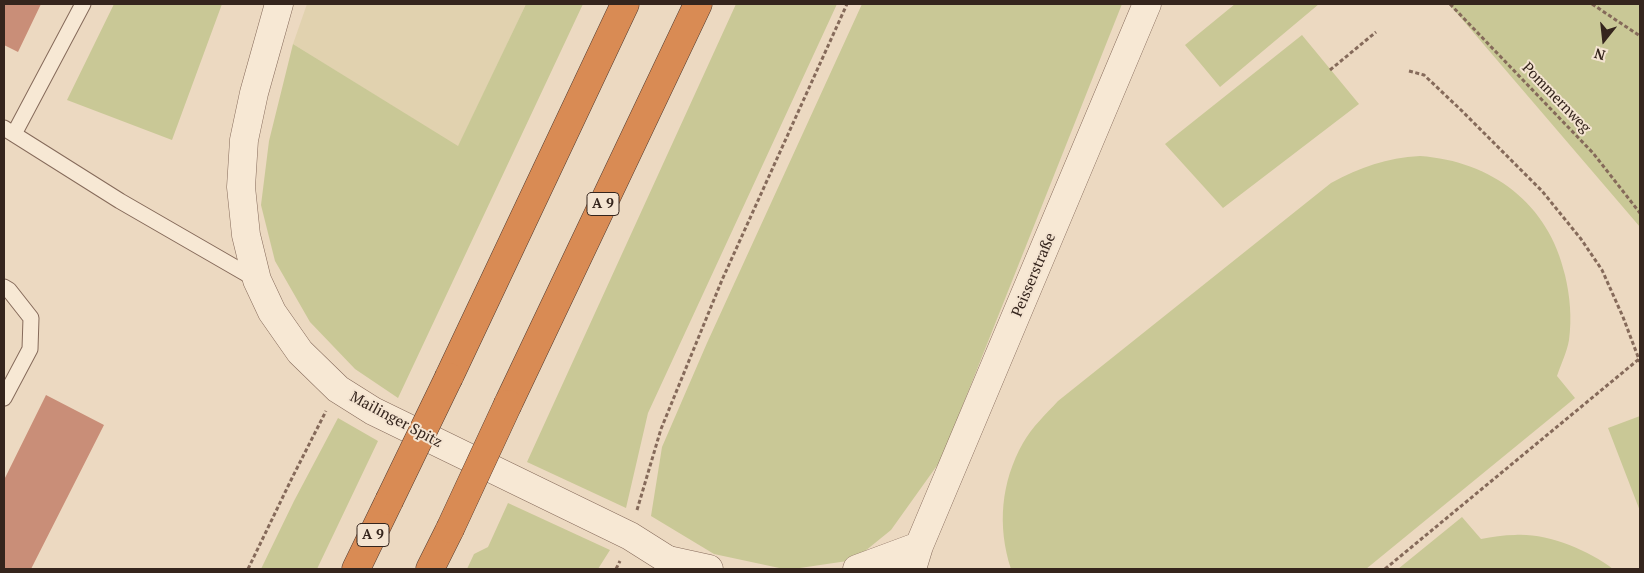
<!DOCTYPE html>
<html>
<head>
<meta charset="utf-8">
<style>
  body { margin:0 }
  #map { position:relative; width:1644px; height:573px; overflow:hidden; background:#ecd9c1; font-family:"PT Serif",serif }
  canvas { display:block }
  .frame { position:absolute; inset:0; border:5px solid #35251d; pointer-events:none }
  .north { position:absolute; left:1579px; top:15px; width:50px; height:50px; -webkit-text-stroke:4px #f4e4d1; paint-order:stroke; rotate:196deg; font-size:14px; font-weight:700; line-height:20px; text-align:center; color:#35251d }
  .north::after { content:''; display:block; margin:auto; width:18px; height:22px; background:#35251d; clip-path:polygon(50% 0,100% 100%,50% 72%,0 100%) }
</style>
</head>
<body>
<div id="map">
<canvas width="1644" height="573"></canvas>
<div class="frame"></div>
<div class="north">N</div>
</div>
<script>
const context = document.querySelector('canvas').getContext('2d');
context.lineJoin = 'round';
function fillPath(path, color) {
  context.fillStyle = color;
  context.fill(path, 'evenodd');
}
function stroke(path, color, width, dash) {
  context.strokeStyle = color;
  context.lineWidth = width;
  context.lineCap = dash ? 'butt' : 'round';
  context.setLineDash(dash || []);
  context.stroke(path);
}
function drawText(font, color, halo, rows, align = 'center') {
  context.font = font + ' "PT Serif",serif';
  context.lineWidth = 4;
  context.setLineDash([]);
  context.textBaseline = 'middle';
  context.strokeStyle = halo;
  context.fillStyle = color;
  for (const [text, x, y, turn = 0] of rows) {
    context.save();
    context.translate(x, y);
    context.rotate((+turn || 0) * Math.PI / 180);
    context.textAlign = isNaN(turn) ? turn : align;
    if (halo) context.strokeText(text, 0, 0);
    context.fillText(text, 0, 0);
    context.restore();
  }
}
fillPath(new Path2D(`
  M307 4H526L458 147 293 44Z`), '#e1d2af');
fillPath(new Path2D(`
  M114 4H222L172 140 67 100Z
  M526 4H583L398 398 355 369 310 322 275 261 261 205 269 141 293 44 458 146Z
  M736 4H837L648 413 626 508 527 462Z
  M862 4H1122L941 460 891 530 854 560 793 569H784L714 554 651 516 662 447 707 343Z
  M1235 4H1319L1220 87 1185 45Z
  M1449 4H1640V227Z
  M1302 35 1359 104 1223 208 1165 144Z
  M1420 156C1492 161 1549 204 1565 275 1570 296 1572 318 1569 340 1567 352 1561 364 1557 376L1575 398 1366 569H1011C997 526 1001 482 1023 443 1032 427 1046 414 1058 401L1331 183C1361 167 1386 158 1420 156Z
  M1640 416V511L1608 428Z
  M338 418 378 441 317 569H261L294 501Z
  M508 503 610 550 598 569H467L474 554 488 547Z
  M1462 517 1481 539C1492 537 1504 535 1515 535 1547 533 1588 550 1613 569H1398Z`), '#c9c896');
fillPath(new Path2D(`
  M4 4H41L18 52 4 45Z
  M46 395 104 425 31 569H4V480Z`), '#c98e78');
const service = new Path2D(`
  M4 128 120 201 257 280
  M14 134 83 4
  M4 287 9 290 31 318 30 349 4 398`);
const minor = new Path2D(`
  M668 560 709 569
  M857 569 919 546
  M912 569 919 546 1147 4`);
const tertiary = new Path2D(`
  M279 4 254 93 244 140 241 187 246 235 257 280 272 312 300 352 338 389 373 411 630 536 668 560 678 569`);
const motorway = new Path2D(`
  M449 377 625 4
  M508 404 698 4
  M356 569 389 501
  M430 569 450 529`);
stroke(service, '#856a5a', 17);
stroke(minor, '#856a5a', 29);
stroke(tertiary, '#856a5a', 29);
stroke(motorway, '#523a2e', 29);
stroke(new Path2D(`
  M1450 4 1593 153 1640 213
  M1592 4 1640 36
  M1330 70 1376 32
  M1409 71 1424 75 1461 110 1542 191 1581 239 1602 270 1623 317 1640 362
  M637 510 661 429 722 280 847 4
  M248 569 292 478 326 411
  M616 569 620 561
  M1385 569 1639 359`), '#856a5a', 3, [4, 2.5]);
stroke(service, '#f7e8d4', 15);
stroke(minor, '#f7e8d4', 28);
stroke(tertiary, '#f7e8d4', 28);
stroke(motorway, '#d98b54', 28);
const motorwayBridge = new Path2D(`
  M389 501 449 377
  M450 529 508 404`);
stroke(motorwayBridge, '#523a2e', 29, []);
stroke(motorwayBridge, '#d98b54', 28);
for (const [x, y, w] of [
  [603,204,32],
  [373,535,32]
]) {
  const box = new Path2D();
  box.roundRect(x - w / 2, y - 11.5, w, 23, 4);
  context.fillStyle = '#f4e4d1';
  context.fill(box);
  stroke(box, '#35251d', 1);
}
drawText('bold 14px', '#35251d', null, [
  ["A 9",603,204],
  ["A 9",373,535]
]);
drawText('15px', '#35251d', '#f4e4d1', [
  ["Pommernweg",1556,98,46],
  ["Peisserstraße",1034,275,-67],
  ["Mailinger Spitz",396,420,28]
]);
</script>
</body>
</html>
